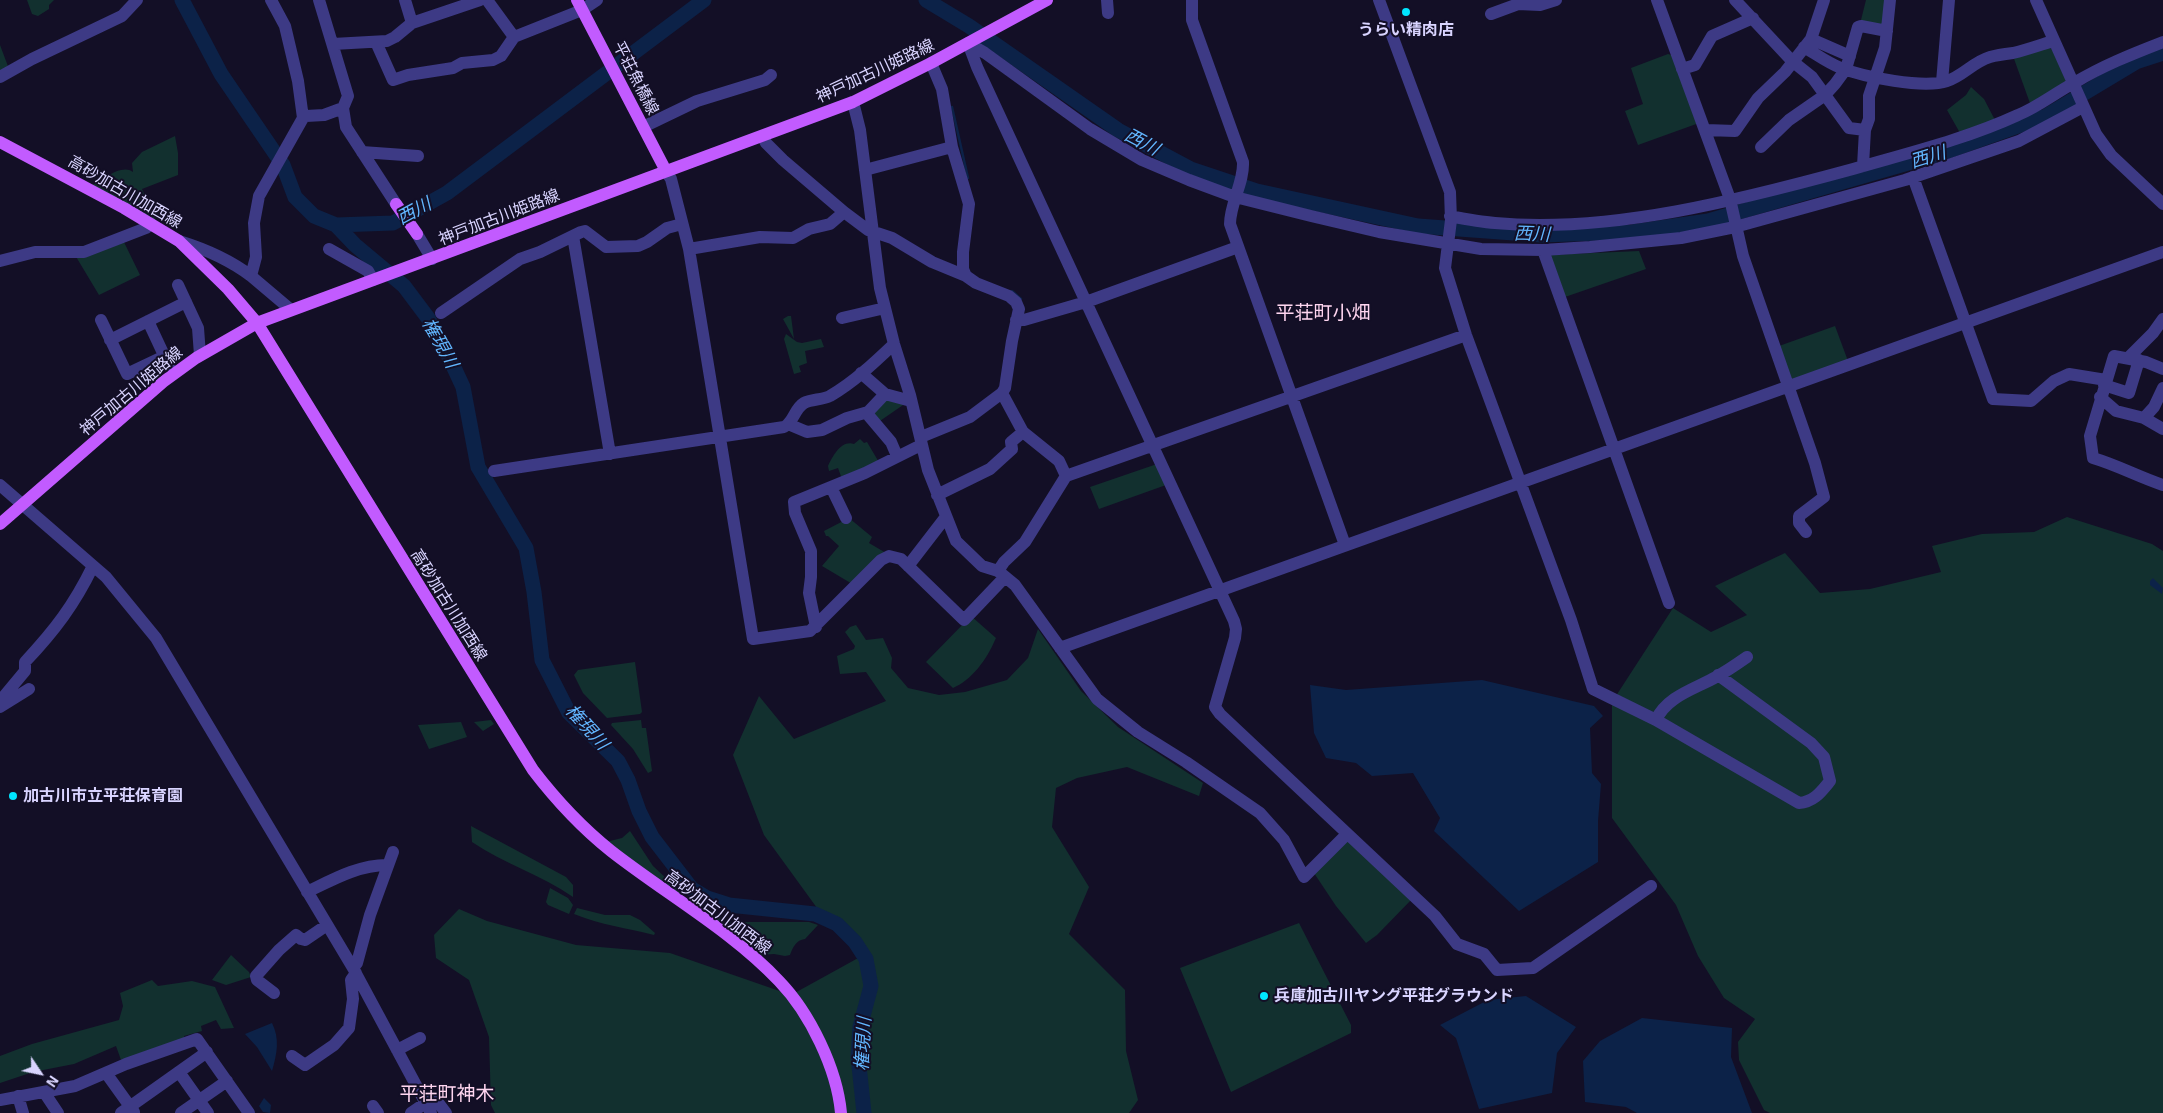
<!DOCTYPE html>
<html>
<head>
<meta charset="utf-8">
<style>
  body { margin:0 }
  #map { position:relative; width:2163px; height:1113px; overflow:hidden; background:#130f26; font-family:"Exo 2",sans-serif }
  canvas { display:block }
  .north { position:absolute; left:15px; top:1048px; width:50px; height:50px; -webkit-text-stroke:4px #130f26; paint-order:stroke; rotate:124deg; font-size:14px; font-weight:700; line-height:20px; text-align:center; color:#d9d4ff }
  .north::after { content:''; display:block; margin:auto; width:18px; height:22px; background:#d9d4ff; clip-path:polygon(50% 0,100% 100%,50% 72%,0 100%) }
</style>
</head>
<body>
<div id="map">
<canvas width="2163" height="1113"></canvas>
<div class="north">N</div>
</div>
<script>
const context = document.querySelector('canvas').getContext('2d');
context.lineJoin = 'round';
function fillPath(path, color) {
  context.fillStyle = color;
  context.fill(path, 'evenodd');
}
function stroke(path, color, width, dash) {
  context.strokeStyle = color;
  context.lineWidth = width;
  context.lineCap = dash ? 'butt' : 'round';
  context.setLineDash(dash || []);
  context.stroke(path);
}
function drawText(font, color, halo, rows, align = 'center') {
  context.font = font + ' "Exo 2","Noto Sans JP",sans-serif';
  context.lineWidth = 4;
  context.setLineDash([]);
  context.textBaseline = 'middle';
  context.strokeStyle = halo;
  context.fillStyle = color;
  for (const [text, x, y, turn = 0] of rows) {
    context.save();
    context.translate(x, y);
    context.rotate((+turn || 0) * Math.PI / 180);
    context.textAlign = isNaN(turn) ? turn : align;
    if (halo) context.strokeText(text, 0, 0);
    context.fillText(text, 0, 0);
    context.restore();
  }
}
fillPath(new Path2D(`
  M27 0H54L49 5V9L38 16 32 14Z
  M1866 0H1888L1885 28 1860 24Z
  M0 45 9 69 0 73Z
  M2048 47 2052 49 2068 81 2031 106 2013 56Z
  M1668 54 1674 56 1699 123 1638 145 1625 111 1643 104 1631 68Z
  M1971 87 1984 99 1996 122 1960 133 1947 110 1966 95Z
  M175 136 178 153V175L142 189 156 220 92 185C102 180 122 163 133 172L132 163 142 152Z
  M122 238 140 275 99 295 75 255Z
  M1639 251 1646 269 1565 297 1548 255Z
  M788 316H791L794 339 783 319Z
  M1835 326 1848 361 1792 381 1779 346Z
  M786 334 797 342 802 343 821 339 824 347 805 351 807 363 799 366 801 372 794 374 784 339Z
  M885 397 906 403 877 423 870 412Z
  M860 439 864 443 867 442 880 464 842 479 838 468 829 471 828 466C833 456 841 440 854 444Z
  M1157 464 1166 485 1099 509 1090 487Z
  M2067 517 2152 544 2163 551V1113H1770L1764 1110 1739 1060 1738 1042 1755 1019 1724 998 1698 956 1676 905 1612 818V702L1673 608 1711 632 1747 615 1715 586 1785 553 1820 593 1870 589 1941 572 1932 546 1982 534 2034 532Z
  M849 518 872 537 869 543 886 553 854 585 822 566 839 546 828 536H826L824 531Z
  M971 616 996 638 995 640C987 659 972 680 953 688L926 662Z
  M856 625 866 640 883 638 892 658 891 668 908 688 939 695 965 692 1007 680 1028 658 1038 629 1081 691 1118 727 1203 783 1199 796 1127 767 1077 778 1056 788 1052 827 1089 887 1069 934 1125 990 1126 1051 1138 1100 1129 1113H495L491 1105 489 1037 469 980 436 958 434 935 459 909 487 921 576 945 670 953 791 995 860 957 825 919 764 835 733 755 759 696 794 739 886 701 866 672 840 674 837 656 854 649 855 646 845 632 850 627Z
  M635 662 642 712 640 714 607 718 583 693 574 675 578 670Z
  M491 720 494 724 483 731 474 722Z
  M641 720 642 728H646L652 771 648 773 633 749 611 725 612 723Z
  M461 722 467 737 429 749 418 725Z
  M471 826 566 877 573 885V897C542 875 504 864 472 842Z
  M630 831 653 866 683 894V898L606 842 622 838Z
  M1347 839 1412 899 1377 935 1366 943 1336 906 1314 873Z
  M550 888 568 898 573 905 569 914 548 905 546 902Z
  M577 908 605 915H630L640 920 655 933 654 935C627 928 601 925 574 914Z
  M704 913 717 915 727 922H809L818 925 805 939C796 940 793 947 790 955L785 956 774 954 759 955Z
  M1299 923 1351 1025V1033L1231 1092 1180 968Z
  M231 955 249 972 251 977 226 985 212 980Z
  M152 980 158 986 192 981 215 987 234 1028 221 1029 216 1020 201 1026 202 1031 184 1036 185 1040 121 1060 116 1046 74 1064 33 1072 0 1083V1056L32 1044 119 1020 123 1006 120 993Z`), '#12302f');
fillPath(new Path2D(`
  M2153 578 2163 588 2162 594 2150 585V581Z
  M1482 680 1594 706 1603 716 1590 728 1592 773 1601 784 1598 821V862L1519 911 1434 831 1440 818 1413 773 1372 776 1356 763 1326 758 1314 733 1310 685 1346 690Z
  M1526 996 1576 1027 1557 1053 1552 1093 1479 1109 1456 1038 1440 1025 1488 1000Z
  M1642 1018 1732 1028 1731 1057 1752 1113H1637L1626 1107 1585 1102 1583 1061 1600 1041Z
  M272 1023C280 1039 277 1054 272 1071L257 1047 245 1034Z
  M264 1098 271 1105 270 1113 263 1112 259 1106Z`), '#0c2248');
stroke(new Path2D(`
  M952 107 968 178
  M1012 291 1021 299`), '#0c2248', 2.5);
stroke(new Path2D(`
  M182 0 221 74 283 165 295 197 314 216 336 225 393 223 447 193 704 0
  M926 0 969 26 1118 130 1191 169 1257 191 1418 226 1541 235 1632 232 1708 221 1946 152 2046 116 2136 62 2163 53
  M336 225 355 245 404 286 428 318 450 359 463 387 478 467 526 548 534 592 542 660 569 713 618 761 628 780 639 811 652 837 692 889 707 898 729 905 815 914 837 924 855 942 866 959 871 986 860 1027 858 1056 864 1113`), '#0c2248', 15);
stroke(new Path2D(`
  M271 0 285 26 298 81 303 118 259 196 254 223 256 257 251 276 290 309
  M319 0 348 96 343 108 346 127 396 204
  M405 0 412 23
  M487 0 514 37
  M1107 0 1108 13
  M1192 0V20L1243 162C1244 183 1230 203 1230 224L1345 545
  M1379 0 1450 192 1451 220 1445 268 1466 335 1571 620 1593 689 1656 720 1799 803C1814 802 1821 792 1830 781L1824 757 1811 743 1718 675
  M1657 0 1730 199 1743 256 1815 463 1824 497 1799 516V523L1806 532
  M1735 0 1792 61 1812 77 1849 128 1865 130
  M2036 0 2096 134 2111 155 2163 204
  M1491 14 1518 4 1540 5 1556 0
  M1811 39 1850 56
  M376 42 393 80 408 75 453 68 462 63 493 60 501 56 514 37 582 10 597 0
  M968 43 977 67 1234 621 1236 629 1235 638 1215 707 1220 714 1435 916 1457 944 1484 954 1497 970 1533 968 1651 886
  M968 43 985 53 1090 129 1142 160 1189 180 1235 197 1311 216 1379 232 1481 249 1543 250 1590 247 1681 238 1735 227 1905 180 2019 141 2083 107
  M333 44 387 41 395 37 412 23 480 0
  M1804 47C1816 54 1828 63 1841 68 1864 77 1924 89 1947 81 1963 76 1973 62 1990 57 1997 55 2005 54 2013 53 2026 50 2040 45 2053 41
  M931 63 942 89 952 147 969 204 963 252V269L966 276 976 283 1009 296 1016 302 1019 309 1012 341 1005 388 1002 393 1023 432 1059 461 1066 476 1025 542 1004 562 998 571
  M1682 69 1695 65 1712 36 1753 18
  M0 77 32 59 122 16 137 0
  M1942 82 1949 0
  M853 102 860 130 880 288 894 344 910 395 928 470 956 541 982 566 998 571 1015 585 1097 699 1138 732 1186 762 1260 813 1284 840 1304 877 1346 835
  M303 118 306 116 324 115 343 108
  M643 127 697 101 765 80 771 75
  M1706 130 1735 131 1758 98 1785 72 1811 39 1824 0
  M763 137 766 143 783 160 844 212 868 230 892 238 932 262 966 276
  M1761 147 1789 120 1825 95 1835 84 1846 69 1858 27 1861 26 1887 31
  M362 152 418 156
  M1863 166 1865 130 1869 119V96L1885 48 1890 0
  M865 170 952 147
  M666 171 671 179 689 249 753 639 810 631 881 560 889 556 901 559 964 620 1005 577
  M1913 177 1993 399 2031 401 2054 381 2069 374 2106 380
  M1450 216C1465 219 1480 222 1495 223 1610 234 1743 199 1853 169 1908 153 1966 139 2018 115 2038 107 2055 93 2074 83 2102 66 2132 54 2163 42
  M417 234 432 259
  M573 236 610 454
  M179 241C205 249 230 260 251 276
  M329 249 368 271 373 280
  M689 249 760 237 793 238 809 229 830 224 844 212
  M1543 250 1669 603
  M0 261 35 252H84L146 228 151 224
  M178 285 198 328 200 355
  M441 313 520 259 540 252 581 232 585 231 606 247 638 246 647 242 667 228 682 224
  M842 318 885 308
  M101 320 127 374 165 356
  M1016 320H1024L1086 302 1238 247
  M148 321 170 368
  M110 340 186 302
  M2128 358 2153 333 2163 319
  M2163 369 2146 362 2114 356 2090 436 2093 458C2117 465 2139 477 2163 485
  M861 373 885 394 911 401
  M2104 385 2129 393 2139 360
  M2100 397 2116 411 2144 418 2154 407 2163 388
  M868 412 869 416 891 442 897 456
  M2144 418 2163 429
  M788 424 807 432 822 430 847 418 868 412 885 394
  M921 437 970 417 1002 393
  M494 471 784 427C794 422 794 409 804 403 811 399 822 400 830 396 854 382 874 363 894 344
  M1066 476 1466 335
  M0 485 106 577 156 638 353 968 431 1113
  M831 487 846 518
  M937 495 990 469 1012 449 1011 442 1023 432
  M908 566 945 518
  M816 627 809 593 811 577V551L795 513 794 502 865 473 921 445
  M1060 648 2163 252
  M0 701 25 671V662C55 630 74 605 93 566
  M0 707 29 689
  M1656 720C1667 696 1695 689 1716 677 1727 671 1737 664 1747 657
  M307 892C332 880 358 865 387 865
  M353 968 357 963 370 915 393 852
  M274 993 257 980 256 976 279 950 296 935 301 939 305 940 327 925
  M397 1050 420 1038
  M292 1056 305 1065 334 1045 349 1028 353 999 351 980 356 973
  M179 1072 208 1113
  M106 1073 134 1112
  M44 1092 58 1113
  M18 1096 23 1113
  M0 1100 75 1086 126 1064 197 1039 249 1113
  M373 1106 378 1113
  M121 1113 207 1052
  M181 1113 227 1081
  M411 1113 430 1100 437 1101 446 1113`), '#3d3a85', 12);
stroke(new Path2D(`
  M577 0 666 171
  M0 142 124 208 179 241 228 289 257 323 533 770C556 800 581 827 611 851 666 894 732 931 779 981 810 1013 837 1069 841 1113
  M396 204 417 234
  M0 524 163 382 196 358 257 323 853 102 931 63 1047 0`), '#c25bff', 12);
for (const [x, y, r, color] of [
  [1406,12,5,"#00e5ff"],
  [13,796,5,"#00e5ff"],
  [1264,996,5,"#00e5ff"]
]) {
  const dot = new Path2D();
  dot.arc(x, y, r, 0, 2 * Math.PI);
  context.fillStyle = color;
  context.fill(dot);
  stroke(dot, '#130f26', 2);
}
drawText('bold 16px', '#d9d4ff', '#130f26', [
  ["うらい精肉店",1406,30,"center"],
  ["加古川市立平荘保育園",23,796],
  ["兵庫加古川ヤング平荘グラウンド",1274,996]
], 'left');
drawText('16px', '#d9d4ff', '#130f26', [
  ["神戸加古川姫路線",875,71,-25],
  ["平荘魚橋線",636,78,63],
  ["高砂加古川加西線",125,192,30],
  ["神戸加古川姫路線",499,217,-21],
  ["神戸加古川姫路線",131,391,-40],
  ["高砂加古川加西線",449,605,58],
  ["高砂加古川加西線",718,912,37]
]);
drawText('italic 18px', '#62b6ff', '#130f26', [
  ["西川",1142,142,28],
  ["西川",1928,157,-17],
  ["西川",414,211,-28],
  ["西川",1532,234,2],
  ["権現川",440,343,61],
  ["権現川",587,727,48],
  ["権現川",863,1044,-87]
]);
drawText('19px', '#ffd6f0', '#130f26', [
  ["平荘町小畑",1323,313],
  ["平荘町神木",447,1094]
]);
</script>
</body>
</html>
